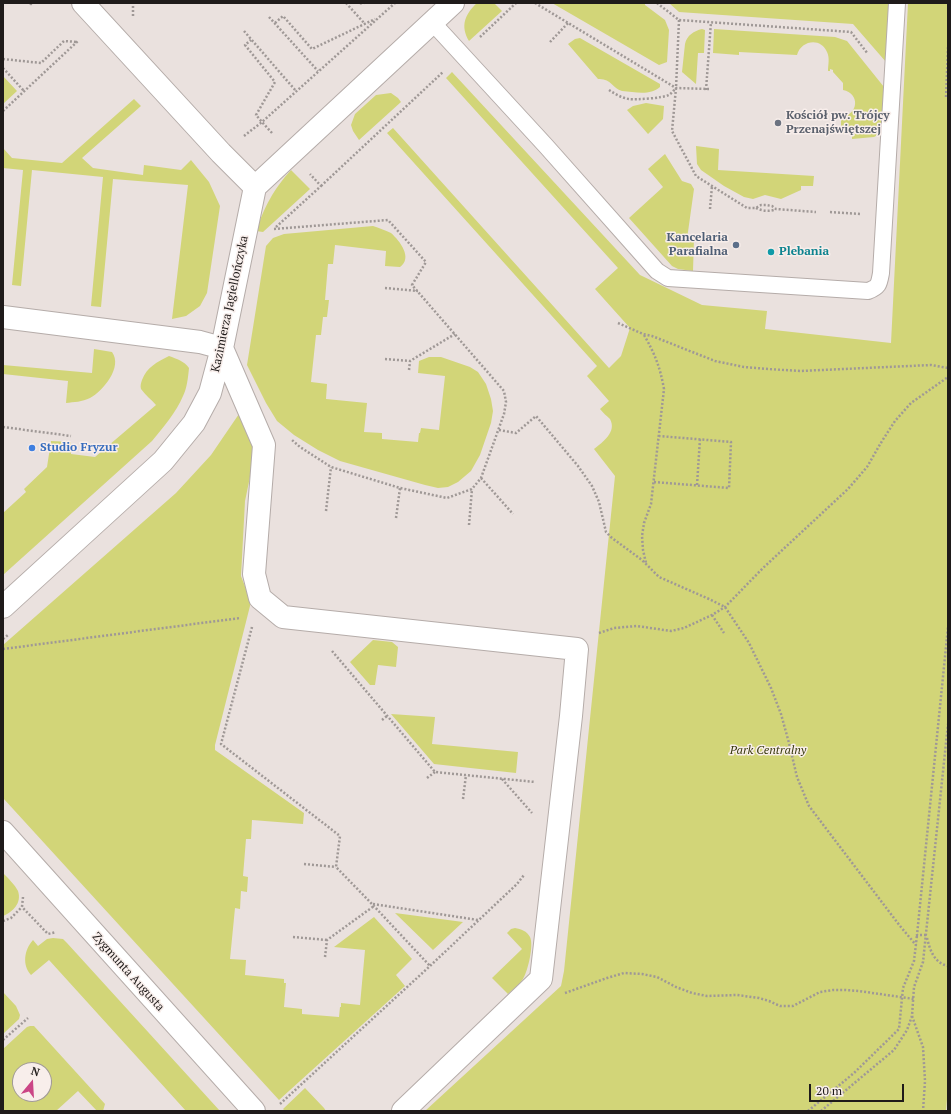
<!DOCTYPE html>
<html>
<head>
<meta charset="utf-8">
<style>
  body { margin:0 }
  #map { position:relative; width:951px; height:1114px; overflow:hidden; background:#eae1de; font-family:"PT Serif",serif }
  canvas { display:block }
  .frame { position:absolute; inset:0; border:4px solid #1f1b1a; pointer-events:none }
  .north { position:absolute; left:12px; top:1062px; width:40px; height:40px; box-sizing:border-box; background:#f8eeeb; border:1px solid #a19a97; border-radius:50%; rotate:18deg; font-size:11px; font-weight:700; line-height:16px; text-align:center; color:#1f1b1a }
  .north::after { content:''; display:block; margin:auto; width:14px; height:18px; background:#cb4586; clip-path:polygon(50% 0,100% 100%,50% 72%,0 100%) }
  .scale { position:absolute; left:809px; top:1084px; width:95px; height:18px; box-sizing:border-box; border:2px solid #1f1b1a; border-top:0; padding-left:5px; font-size:12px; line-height:14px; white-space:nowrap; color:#1f1b1a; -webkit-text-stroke:3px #f8eeeb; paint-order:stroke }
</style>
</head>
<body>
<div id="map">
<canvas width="951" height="1114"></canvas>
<div class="frame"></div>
<div class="north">N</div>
<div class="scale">20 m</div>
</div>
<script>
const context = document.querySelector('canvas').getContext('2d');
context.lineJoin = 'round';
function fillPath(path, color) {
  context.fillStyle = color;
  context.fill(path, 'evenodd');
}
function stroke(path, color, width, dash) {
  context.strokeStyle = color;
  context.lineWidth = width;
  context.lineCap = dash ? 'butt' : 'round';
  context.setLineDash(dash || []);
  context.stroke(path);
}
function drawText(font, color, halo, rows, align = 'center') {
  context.font = font + ' "PT Serif",serif';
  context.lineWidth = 3;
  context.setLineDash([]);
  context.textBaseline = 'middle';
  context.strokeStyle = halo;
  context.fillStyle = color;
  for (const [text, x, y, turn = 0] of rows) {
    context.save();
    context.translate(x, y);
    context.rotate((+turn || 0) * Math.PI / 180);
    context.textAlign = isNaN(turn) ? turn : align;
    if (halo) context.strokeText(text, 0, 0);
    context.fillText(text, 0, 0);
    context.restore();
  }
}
fillPath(new Path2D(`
  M477 3H494L502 11 469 41C460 26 465 14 477 3Z
  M552 3H645V5L665 20 669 30 667 62 659 65Z
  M669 3H889L886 62 853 24 679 12Z
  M908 3 948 4V1088L946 1111H425L561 986 564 971 615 476 594 449C603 442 617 432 610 419 607 416 603 413 600 409L609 401 587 376 597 366 387 133 393 128 609 368 621 356 630 328 595 289 618 268 446 78 452 72 640 275 702 305 767 311 765 329 891 343Z
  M702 29 705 30 704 53H698L696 84 682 72 685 44C687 35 694 31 702 29Z
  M714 29 835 37 847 41 884 87 881 133 874 137 852 139V134H841V117C859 115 860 93 843 90V83L833 72V70L830 69V71H828C828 65 830 58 827 52 821 37 801 40 797 55L739 52V55L713 53Z
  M580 38 660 84V87C650 96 635 92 622 91 612 88 611 78 598 79L568 44 575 39Z
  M3 76 17 91 3 104Z
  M391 93 398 98 401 102 359 140 353 131 351 125 355 114 376 95Z
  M134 99 141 106 82 158 93 168 143 175 144 165 181 170 191 160 209 182 220 206 207 293 200 306 186 316 172 319 188 185 113 179 101 307 91 306 103 177 32 170 21 286 12 285 23 170 3 168V148L12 158 62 163Z
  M646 103 664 106 663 119 648 134 627 110 633 106Z
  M696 146 719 149 718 170 814 176 813 186H801V190L781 199 765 195 753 199 744 197 724 186 701 170 697 164Z
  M665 154 682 181 691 184 694 189 687 239H694L693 271 678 269 672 266 629 218 663 187 648 169Z
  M291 170 310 189 263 232 256 231C265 206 273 190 291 170Z
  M373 226C379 228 385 230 391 233 400 241 413 258 400 267L385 266 386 251 335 245 333 264H328L325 300H329L327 317H323L321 335H316L311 382 327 384 326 399 367 403 364 432 382 433V439L418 442 419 433H420L421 428 439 430 445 376 418 373 419 361 429 357H441L470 367 478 372 486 384 491 399 493 411 491 423 480 455 471 471 458 482 448 487 438 488 425 485 340 461 318 450 294 435 277 421 266 403 247 365 266 246 273 238 284 234Z
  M94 349 112 352C123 367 103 391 90 398 82 402 74 402 66 403L68 381 3 374V365L92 373Z
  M169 356C177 359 184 361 189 368 188 378 187 388 183 396 177 411 162 429 152 441L3 575V513L26 492 24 489 47 467 51 441 71 442V454L95 457 156 405C152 400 145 395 141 389 140 386 141 383 142 380 147 367 157 362 169 356Z
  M241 411 256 448 245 501 241 576 251 602 215 745V750L304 813 303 824 252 820 251 839H246L243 876 248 877 247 892 241 891 240 909 235 908 230 959 246 960 245 975 284 979V983H286L284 1007 302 1009V1014L339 1017 340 1007H341V1003L360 1005 365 950 334 947 374 917 412 959 396 975 405 986 279 1100 3 798V645L176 493 211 455Z
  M373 640 392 642 398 647 396 667 378 665 375 685H370L350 662Z
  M391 714 435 717 432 744 518 752 516 773 434 764Z
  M3 873C8 878 15 885 18 891 22 903 13 912 3 916Z
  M395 913 463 922 433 950Z
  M515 928C521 929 527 931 530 937 534 945 528 971 523 979 519 985 513 989 508 994L492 978 522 949 507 933 511 929Z
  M53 938 63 939 67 943 220 1111H186L49 960 31 975C22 965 24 950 33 940L38 946 47 939Z
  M3 992 16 1006 20 1015 19 1019 3 1034Z
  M30 1026H34L105 1104 103 1111H97L78 1091 56 1111H3V1049L27 1027ZM20 1070H44V1094H20Z
  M305 1088 324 1108 326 1111H285L283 1109Z`), '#d2d578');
const service = new Path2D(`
  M432 22 546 146 657 271 668 278 868 291C879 287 879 284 881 273L897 3`);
const minor = new Path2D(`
  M83 3 221 153 255 187
  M3 317 200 342 222 348
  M222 348 264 445 254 574 260 598 283 617 577 649 571 716 541 979 403 1111
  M3 607 163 461 194 423 210 393 222 348 255 187 453 3
  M3 832 254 1111`);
stroke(service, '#b5aca9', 18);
stroke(minor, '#b5aca9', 24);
stroke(new Path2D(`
  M30 3 31 4 32 3
  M346 3 365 24
  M360 3 362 4 364 3
  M535 3 676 88 709 89
  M657 3 679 20 851 32 868 54
  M133 16V3
  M269 17 318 71
  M679 20 676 88 672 131 696 176 747 208H756L761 205H766L772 206 776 209 816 212
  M275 23 283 16 312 49 375 19
  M244 31 296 91
  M480 37 516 3
  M550 42 568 23
  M948 47 946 98H948
  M3 59 41 63 64 41 77 42
  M3 68 24 91
  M609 90C615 94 622 98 629 99 636 100 663 98 669 95 672 93 674 90 676 88
  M706 90 711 22
  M3 111 79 40
  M272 133 262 122 395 3
  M244 136 262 122 256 115 275 82 245 45 251 40
  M321 186 443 72
  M756 208C762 211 771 212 776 209
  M710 209 712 186
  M830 212 860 214
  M276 227 321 186 310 174
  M274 229 388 220 426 262 412 285 504 391 506 402 504 414 481 478 472 489 447 498 400 488 331 467 300 447 292 440
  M385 288 418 291
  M618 323 643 334 652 336 715 361 744 367 768 369 800 371 931 365 948 368
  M644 335C655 354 660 367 664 389L651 504 644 523 642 536 643 550 646 563
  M385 359 410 361 455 334
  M409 370 410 361
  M3 427 71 436
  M499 430 516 433 536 416 578 466 592 486 599 502 606 532 612 538 642 560 659 577 709 599 725 607 749 643 771 688 781 714 789 743 797 777 809 806 900 926 916 945
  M481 478 513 514
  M654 482 729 488 731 442 659 436
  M697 485 700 439
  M326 511 331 467
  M396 518 400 488
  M469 525 472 489
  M712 615 724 633
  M252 627 221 744 340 836 336 867 372 904 430 966
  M599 633 614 628 637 626 671 631 684 628 712 615 725 607 763 568 848 489 867 467 882 441 895 421 911 403 948 377
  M3 639 8 635
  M3 649 240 618
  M332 651 435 772 535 782
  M382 720 387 716
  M427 778 435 772
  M502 779 532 813
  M463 799 466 775
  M304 864 336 867
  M23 897 22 907 48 934 56 932
  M373 904 478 920
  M3 921 11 918 22 907
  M926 935H917L948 627
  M293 937 327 940
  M927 938C930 950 934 963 948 966
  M325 957 327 940 374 906
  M565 993 607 978 624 973 642 974 657 977 676 987 692 993 707 996 737 995 759 998 769 1001 780 1006H793L820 992 833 990H845L859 991 914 999
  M912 1016 923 1047 925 1081 923 1111
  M3 1040 28 1018
  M280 1104 430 966 517 884 524 875
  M808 1111 854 1073 899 1029 903 988 914 961 917 935
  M821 1111 894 1050 907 1030 912 1016 914 987 923 962 948 724`), '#9f9896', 2.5, [2, 2]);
stroke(service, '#fff', 16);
stroke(minor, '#fff', 22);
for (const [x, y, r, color] of [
  [778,123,4,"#6b7280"],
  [736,245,4,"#5c6f8a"],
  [771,252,4,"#0f9aa8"],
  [32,448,4,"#3f7fe0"]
]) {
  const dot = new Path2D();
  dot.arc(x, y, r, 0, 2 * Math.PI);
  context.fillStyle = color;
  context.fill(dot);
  stroke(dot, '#f8eeeb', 1.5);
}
drawText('bold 12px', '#5b616d', '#f8eeeb', [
  ["Kościół pw. Trójcy",786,116],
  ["Przenajświętszej",786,130]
], 'left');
drawText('bold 12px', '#4e5e75', '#f8eeeb', [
  ["Kancelaria",728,238],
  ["Parafialna",728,252]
], 'right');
drawText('bold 12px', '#0d838f', '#f8eeeb', [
  ["Plebania",779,252]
], 'left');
drawText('12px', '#1f1b1a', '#f8eeeb', [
  ["Kazimierza Jagiellończyka",230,304,-78],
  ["Zygmunta Augusta",128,972,48]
]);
drawText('bold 12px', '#366cbe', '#f8eeeb', [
  ["Studio Fryzur",40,448]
], 'left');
drawText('italic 12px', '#3a3b0f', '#f8eeeb', [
  ["Park Centralny",768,751]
]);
</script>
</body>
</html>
